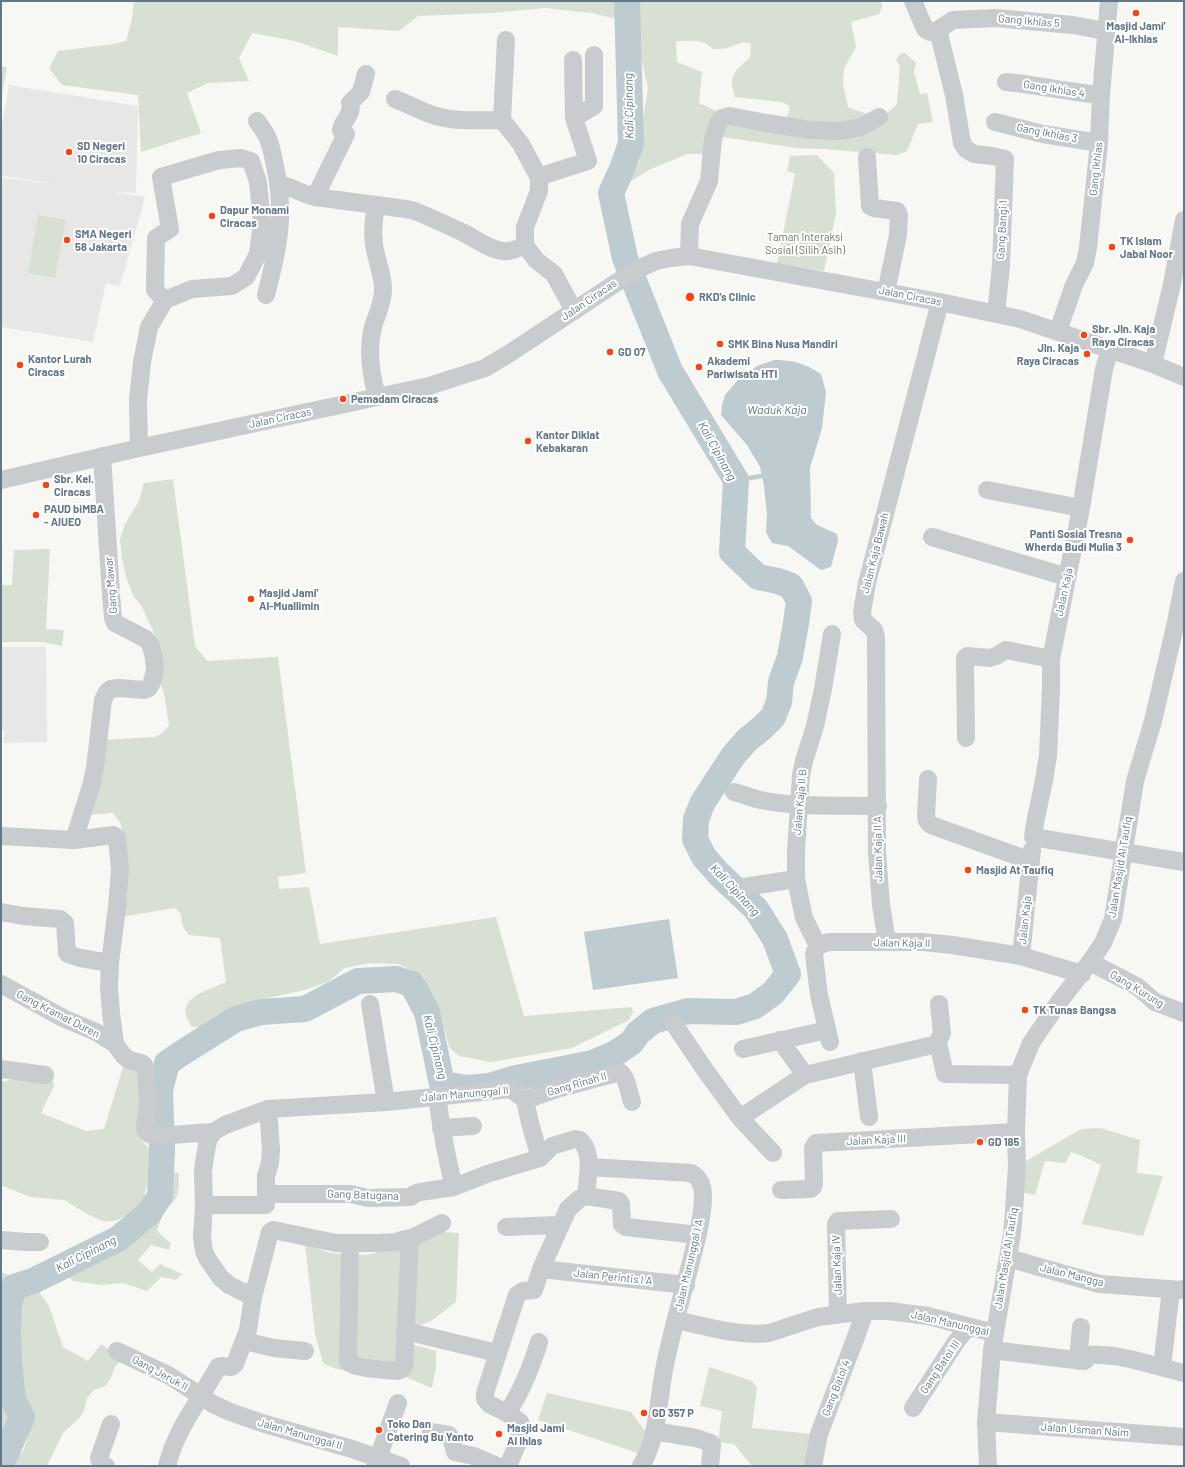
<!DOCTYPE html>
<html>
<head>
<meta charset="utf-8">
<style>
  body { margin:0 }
  #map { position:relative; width:1185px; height:1467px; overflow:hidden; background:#f7f7f3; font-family:Barlow,sans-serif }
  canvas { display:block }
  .frame { position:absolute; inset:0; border:2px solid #627787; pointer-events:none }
</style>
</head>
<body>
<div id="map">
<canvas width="1185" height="1467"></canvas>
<div class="frame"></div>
</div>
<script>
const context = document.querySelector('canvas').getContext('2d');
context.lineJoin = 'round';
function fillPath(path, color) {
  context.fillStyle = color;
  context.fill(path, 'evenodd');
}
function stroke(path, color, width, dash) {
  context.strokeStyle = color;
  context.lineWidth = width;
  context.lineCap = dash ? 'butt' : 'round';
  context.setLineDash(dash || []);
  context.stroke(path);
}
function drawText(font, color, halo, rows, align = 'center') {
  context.font = font + ' Barlow,sans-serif';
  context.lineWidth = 4;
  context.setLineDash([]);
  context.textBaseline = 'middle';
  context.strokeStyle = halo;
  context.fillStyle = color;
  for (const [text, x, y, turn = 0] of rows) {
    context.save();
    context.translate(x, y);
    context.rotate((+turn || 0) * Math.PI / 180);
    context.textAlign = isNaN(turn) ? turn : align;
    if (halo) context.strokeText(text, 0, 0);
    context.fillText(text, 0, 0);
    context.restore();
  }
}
fillPath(new Path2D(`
  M9 85 138 106 136 193 114 192 145 197 120 286 106 283 93 342 1 327V178L58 184 1 176V129Z
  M1 647H46L47 742 4 743V731H1Z`), '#e7e8e6');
fillPath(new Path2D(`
  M134 1H881L882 7 879 14 851 22 856 47 844 68 843 85 848 107 873 116 886 114 897 104 900 66 896 60 900 54 905 53 916 63 914 72 920 94 927 93 933 122 918 124 907 151 897 155 824 149 796 148 723 137 728 122 782 120C788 116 790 114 789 106L782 102 735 97C728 75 734 71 750 58L751 47 750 43C740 42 739 44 730 47 724 49 718 49 713 49 703 38 690 41 676 41L677 62 702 72 699 103 716 111 706 154H687L649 170 631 181 640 160 643 119 648 88 639 48 628 22 592 13 546 8 491 13 418 16 399 31 338 27V56L295 41 252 33 239 58 249 81 208 83 187 93 201 133 141 152 138 95 62 85 49 68 58 51 114 44 126 41 132 19Z
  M1 67H7L1 98Z
  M817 155 834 173 836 213 824 271 777 264 795 174 787 171 790 156Z
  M38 215 66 220 55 278 28 273Z
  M173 479 195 646 207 661 278 657 306 873 278 877 279 889 309 887 320 944 496 917 524 1016 632 1007 633 1012 629 1020 572 1048 491 1062 459 1056 449 1047 444 1027 423 975 398 964 370 963 345 968 329 981 305 990 262 999 203 1027H192C172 998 205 992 226 982L220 938 189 935 182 925 181 914 175 908 120 917 123 870 121 824 113 813 87 815 103 740 155 737 163 733 169 725 164 693 160 683 159 644 141 605 134 597 127 580 122 559 120 539 125 524 140 499 144 483Z
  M50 549 46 629 64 630 62 646 42 642H1V585H12L14 550Z
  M125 1061 152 1063 138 1130 142 1140 149 1149 148 1178 144 1198 134 1212 117 1220 105 1222 89 1215 64 1200 30 1197 1 1185V1082C20 1077 34 1079 53 1081L54 1086 41 1113 86 1131 104 1129Z
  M1100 1128 1140 1140 1137 1173 1163 1176 1143 1236 1082 1224 1101 1165 1078 1154 1071 1152 1065 1163 1045 1161 1035 1195 1024 1193 1026 1161 1081 1129Z
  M167 1173H179C178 1188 181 1201 165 1207L157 1230 163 1237 171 1243 169 1250 151 1245 138 1260 152 1272 160 1264 182 1274 176 1280 161 1277 147 1291 123 1283 102 1285 73 1281 64 1273C92 1258 155 1229 165 1198 167 1191 166 1181 167 1173Z
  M441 1232 459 1233 456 1302 431 1321 414 1328V1345L436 1351V1367L432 1388C421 1384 409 1377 397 1375 376 1370 341 1375 323 1363L315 1333 305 1244 330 1253 366 1255 399 1247Z
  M4 1273 13 1277 14 1281 10 1285 1 1301 4 1361 13 1420 4 1447 1 1450V1274Z
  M35 1286 49 1306 63 1347 88 1361 101 1344 121 1358 114 1369 111 1378 105 1386 94 1390 87 1398 84 1411 79 1418 63 1433 47 1466H8L17 1459 23 1451 27 1441 29 1426V1419L22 1395 15 1331V1313L25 1291Z
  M709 1367 752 1381 757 1388 752 1428 822 1435 820 1461 825 1466H752L734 1444 718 1442 722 1411 700 1406Z
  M547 1393 631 1412 645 1431 638 1453 538 1420Z`), '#d8dfd3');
fillPath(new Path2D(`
  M774 360C795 360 805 364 821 374L826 392 822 428 810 468 811 518 817 525 837 534 838 541 831 567 821 570 788 546 772 543 766 532 767 514 764 486 760 467 747 445 721 415 722 405 725 395 737 381 757 366Z
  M669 919 678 978 593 990 584 932Z`), '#becbd0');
stroke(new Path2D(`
  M736 480 762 476`), '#becbd0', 4.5);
stroke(new Path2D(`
  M1 1460 5 1456 22 1417 13 1400 9 1363 8 1332 9 1304 14 1287 33 1281 118 1239 149 1213 160 1196 162 1150 160 1090 167 1063 188 1049 236 1019 261 1012 305 1009 358 981 396 979 412 984 427 1012 442 1084 468 1088 490 1086 516 1078 593 1063 616 1053 632 1042 638 1033 653 1021 688 1011 736 1012 755 1006 773 993 788 974 775 939 756 909 719 874 704 857 695 839 696 819 703 802 733 756 747 740 762 728 773 717 779 702 781 682 790 657 796 623 799 601 791 586 778 581 758 577 732 552 736 480 670 371 625 258 611 193 622 169 631 144 627 1`), '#becbd0', 26);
stroke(new Path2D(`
  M913 1 925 29 930 32 938 30 953 20 995 18 1073 25 1105 31
  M938 30 954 95 962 143 966 149 974 154 992 156 1005 159 1001 266 996 314
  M506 40 502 120 521 144 537 174 539 180V191L525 227V245L536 260 554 274 574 311
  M1006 82C1038 85 1068 92 1101 95
  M395 99C408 104 422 112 436 116 457 122 480 120 502 120
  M574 118 594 106V55
  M257 121C261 127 266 133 268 139 272 148 273 157 275 166 286 214 278 249 266 295
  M995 122 1043 134 1099 143
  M867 157 870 206 874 208 897 211 899 215 898 235 886 292
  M538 177 588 161 574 118 573 60
  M279 184C292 187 302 194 315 197L406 209 415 211C432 218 449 226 466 234 477 240 489 249 502 251 511 252 518 249 525 245
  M315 197 346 134 341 130C342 121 354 113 350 103L361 92 366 74
  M376 205C374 218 372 231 374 244 376 260 383 274 383 289 383 303 377 314 373 327 367 350 371 375 377 397
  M689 256 690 224 709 181 713 139 719 121 722 118 730 116 766 123 809 130 840 131 861 127 879 117
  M1058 331 1074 285 1085 263 1088 248 1099 143 1101 95 1109 1
  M1110 349 1104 369 1081 508 1051 659V689L1048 756 1044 780 1035 823 1033 837 1184 862
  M1153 364 1172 284 1184 220
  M139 448 138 400 142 362 149 327 165 300 192 289 232 286 246 277 258 254 262 223 258 182 251 161 241 158 219 160 161 177 170 229 156 238 155 290 165 300
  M1 480 139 448 429 386 485 368 510 353 634 271 656 261 671 258 689 256 940 302 1020 319 1153 364 1184 377
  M987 490 1081 508
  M932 537 1067 577
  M966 738 965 658 967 656 990 658 996 656 1006 650 1051 659
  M928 779 926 816 927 821 931 825 1031 861
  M734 792C742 794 751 798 760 800 799 808 839 805 878 806
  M1 836 74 840 113 835 117 838 120 869 117 907 110 963 109 988 111 1013 115 1044 123 1055 129 1060 141 1063 144 1065 146 1070 148 1105 145 1126V1129L149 1134 170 1135 213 1132
  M74 840 91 786 95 768 103 700 107 692 111 689 119 688 144 690 149 688 152 682 155 670 154 658 151 646 146 639 115 623 113 618 111 594 102 456
  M744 887 796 879
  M1 912 23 916 60 919 65 923 67 953 68 954 80 958 110 963
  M887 942 881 905 877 852 876 637 874 630 863 620 862 612 867 583 940 302
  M818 946 804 918 799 894 796 879V851L801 775 804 761 815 726 823 689 832 634
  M1021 956 1032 850
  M1090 962 1138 987 1155 1002 1184 1013
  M1 984 65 1019 96 1032 115 1044
  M370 1004 386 1102
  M674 1024 705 1070 740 1118 773 1153
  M780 1040 805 1075
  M830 1042 819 995 814 955C816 946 821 944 829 942H923L952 945 1021 956 1082 974
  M936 1045 942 1033 939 1004
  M743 1049 827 1030
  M862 1061 869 1117
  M1 1069 45 1075
  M437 1096C441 1127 446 1156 454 1187
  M525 1100 560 1088 620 1072C627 1077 629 1093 632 1102
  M740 1118 805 1075 933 1045 939 1047 945 1074 1018 1075
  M441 1128 473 1126
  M589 1167 691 1173C700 1177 703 1187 703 1196 703 1218 696 1241 691 1262 682 1296 672 1331 665 1365 658 1398 659 1436 641 1466
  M781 1190 811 1189 813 1187 814 1183 813 1148 816 1143 1016 1132
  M266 1194H351L368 1198 411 1197 414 1194 420 1192 454 1187 487 1174 540 1158
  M586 1196 619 1201 621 1204 622 1224 626 1227 698 1235
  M204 1205H266V1176L270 1163 271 1149 268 1109
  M506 1227 560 1225
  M1 1240 26 1242H40
  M350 1244 348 1362C356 1369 386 1370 398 1371L402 1369 404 1366 410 1238
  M1008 1258 1064 1274 1100 1284 1180 1290 1184 1289
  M541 1269 686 1285
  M253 1297 270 1232 273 1230 336 1243H380L395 1242 414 1237 442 1223
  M838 1314 836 1224 838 1221 891 1219
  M676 1320C705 1326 740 1337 769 1333L818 1317 865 1311H889L928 1316 994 1333
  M405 1331 497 1353
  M244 1341 274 1348 305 1351
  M992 1350 1084 1361 1086 1360 1088 1355C1121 1353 1153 1366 1184 1373
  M117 1351 170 1376 213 1404 230 1412 265 1424 352 1449 401 1466
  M1078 1361 1081 1327
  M1162 1367 1171 1289
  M913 1408 956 1342 968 1327
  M507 1413C522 1391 531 1368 539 1342
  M986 1422 1184 1437
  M654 1431 696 1438 711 1443 712 1445 710 1466
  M431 1432 449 1435 451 1438 455 1452
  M455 1452 474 1456 497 1466
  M106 1466 101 1464 99 1458 111 1424
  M167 1466C176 1429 200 1400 218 1367L221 1366 231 1367 235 1364 248 1330 253 1297 229 1285 220 1277 207 1258 204 1251 202 1237 204 1205 203 1171 205 1156 208 1141 213 1132 225 1125 268 1109 386 1102 510 1089 514 1091 525 1100 530 1123 540 1158 552 1146 575 1139 580 1140C594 1153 587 1179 586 1196L579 1199 568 1209 541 1269 534 1290 523 1291 517 1295 485 1393V1399L489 1404 507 1413 520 1422 521 1424 519 1440 508 1466
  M375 1466 398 1403
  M813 1466 819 1434 857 1334 865 1311
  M988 1466 986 1422 992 1350 1012 1234 1014 1210 1017 1167 1016 1132 1018 1075 1031 1043 1059 1002 1090 962 1103 943 1113 919 1135 781 1153 721 1176 622 1184 581`), '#c8cccf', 18);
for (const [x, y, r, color] of [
  [1136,13,4,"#f64414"],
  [69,152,4,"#f64414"],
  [212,216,4,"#f64414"],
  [67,240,4,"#f64414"],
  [1112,247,4,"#f64414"],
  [690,297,5,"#f64414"],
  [1084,335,4,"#f64414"],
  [720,344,4,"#f64414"],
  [610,352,4,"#f64414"],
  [1087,354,4,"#f64414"],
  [20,365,4,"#f64414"],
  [699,367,4,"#f64414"],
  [343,399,4,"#f64414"],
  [528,441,4,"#f64414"],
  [46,485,4,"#f64414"],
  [36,515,4,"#f64414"],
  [1130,540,4,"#f64414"],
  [251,599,4,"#f64414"],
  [968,870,4,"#f64414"],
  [1025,1010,4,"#f64414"],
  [980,1142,4,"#f64414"],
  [644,1413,4,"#f64414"],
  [379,1430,4,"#f64414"],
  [499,1434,4,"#f64414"]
]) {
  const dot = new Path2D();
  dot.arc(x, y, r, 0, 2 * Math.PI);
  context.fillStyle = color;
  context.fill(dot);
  stroke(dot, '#fff', 1.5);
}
drawText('11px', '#627787', '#fff', [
  ["Gang Ikhlas 5",1029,21,5],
  ["Gang Ikhlas 4",1054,89,9],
  ["Gang Ikhlas 3",1047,133,11],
  ["Gang Ikhlas",1096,169,-84],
  ["Gang Bangi 1",1002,230,-87],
  ["Jalan Ciracas",910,296,11],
  ["Jalan Ciracas",589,300,-34],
  ["Jalan Ciracas",280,418,-12],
  ["Jalan Kaja Bawah",875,553,-76],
  ["Gang Mawar",111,585,-95],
  ["Jalan Kaja",1064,592,-78],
  ["Jalan Kaja II B",800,802,-85],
  ["Jalan Kaja II A",878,849,-91],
  ["Jalan Masjid Al Taufiq",1120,867,-81],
  ["Jalan Kaja",1025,920,-84],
  ["Jalan Kaja II",902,943,1],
  ["Gang Kurung",1137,989,31],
  ["Gang Kramat Duren",58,1014,27],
  ["Gang Rinah II",577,1084,-16],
  ["Jalan Manunggal II",465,1094,-5],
  ["Jalan Kaja III",876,1140,-3],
  ["Gang Batugana",363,1195,2],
  ["Jalan Masjid Al Taufiq",1006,1258,-81],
  ["Jalan Manunggal I A",689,1265,-77],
  ["Jalan Kaja IV",837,1265,-92],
  ["Jalan Mangga",1072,1275,14],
  ["Jalan Perintis I A",613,1277,6],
  ["Jalan Manunggal",950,1323,13],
  ["Gang Batol III",940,1367,-56],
  ["Gang Jeruk II",160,1373,28],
  ["Gang Batol 4",836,1388,-69],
  ["Jalan Usman Naim",1085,1430,4],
  ["Jalan Manunggal II",300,1434,16]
]);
drawText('bold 11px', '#627787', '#fff', [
  ["Masjid Jami'",1136,26,"center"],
  ["Al-Ikhlas",1136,39,"center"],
  ["SD Negeri",77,146],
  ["10 Ciracas",77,159],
  ["Dapur Monami",220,210],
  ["Ciracas",220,223],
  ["SMA Negeri",75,234],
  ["58 Jakarta",75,247],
  ["TK Islam",1120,241],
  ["Jabal Noor",1120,254],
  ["RKD's Clinic",699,297],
  ["Sbr. Jln. Kaja",1092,329],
  ["Raya Ciracas",1092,342],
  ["SMK Bina Nusa Mandiri",728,344],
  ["Jln. Kaja",1079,348,"right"],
  ["Raya Ciracas",1079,361,"right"],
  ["GD 07",618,352],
  ["Kantor Lurah",28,359],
  ["Ciracas",28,372],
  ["Akademi",707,361],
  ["Pariwisata HTI",707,374],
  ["Pemadam Ciracas",351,399],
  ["Kantor Diklat",536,435],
  ["Kebakaran",536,448],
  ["Sbr. Kel.",54,479],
  ["Ciracas",54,492],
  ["PAUD biMBA",44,509],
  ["- AIUEO",44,522],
  ["Panti Sosial Tresna",1122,534,"right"],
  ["Wherda Budi Mulia 3",1122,547,"right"],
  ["Masjid Jami'",259,593],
  ["Al-Muallimin",259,606],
  ["Masjid At Taufiq",976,870],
  ["TK Tunas Bangsa",1033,1010],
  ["GD 185",988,1142],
  ["GD 357 P",652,1413],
  ["Toko Dan",387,1424],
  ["Catering Bu Yanto",387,1437],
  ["Masjid Jami",507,1428],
  ["Al Ihlas",507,1441]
], 'left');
drawText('11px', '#64795e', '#fff', [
  ["Taman Interaksi",805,237],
  ["Sosial (Silih Asih)",805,250]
]);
drawText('italic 12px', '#5e7a83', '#fff', [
  ["Kali Cipinang",629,106,-91],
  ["Waduk Kaja",777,410],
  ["Kali Cipinang",717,451,61],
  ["Kali Cipinang",735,890,47],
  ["Kali Cipinang",435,1047,76],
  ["Kali Cipinang",86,1254,-27]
]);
</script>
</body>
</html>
